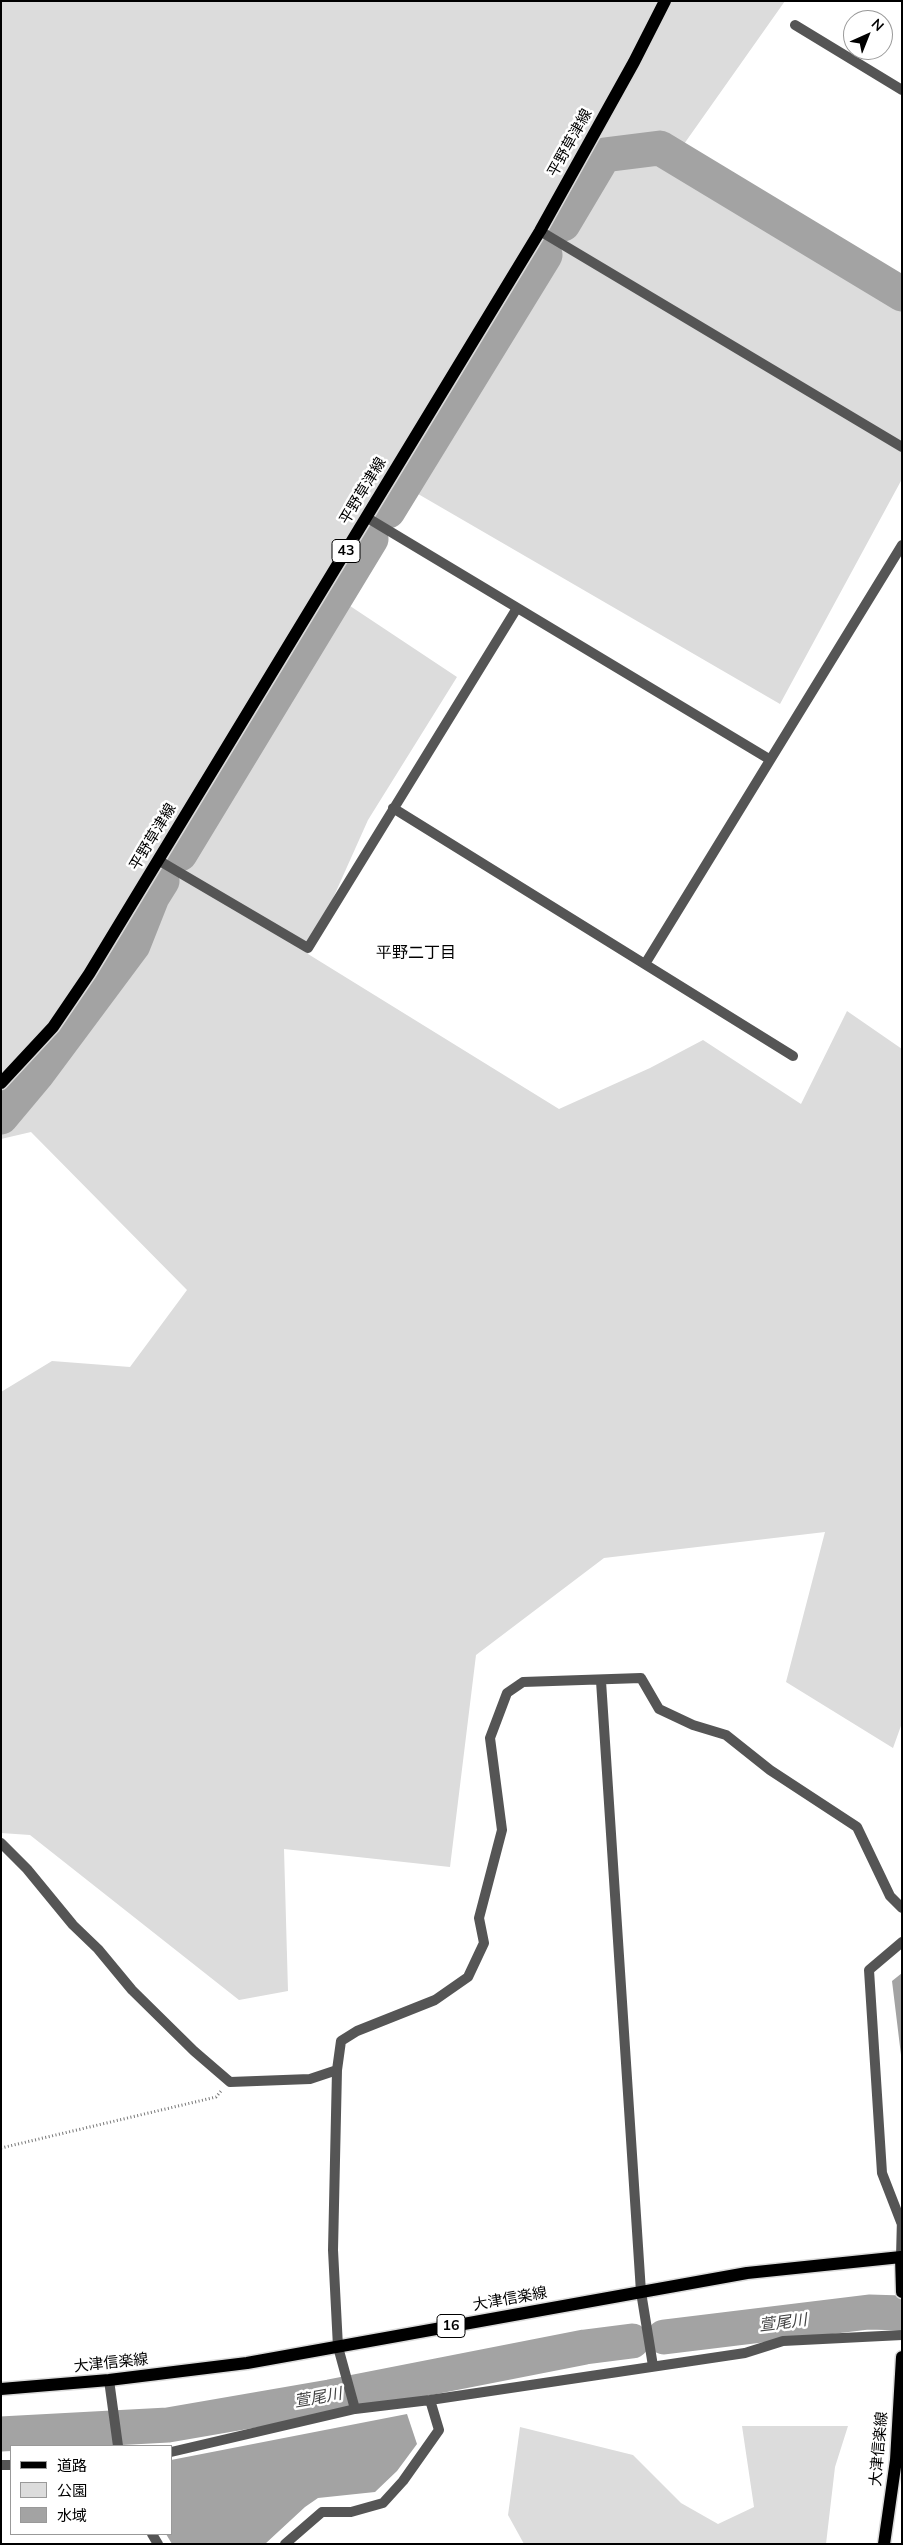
<!DOCTYPE html>
<html>
<head>
<meta charset="utf-8">
<style>
  body { margin:0 }
  #map { position:relative; width:903px; height:2545px; overflow:hidden; background:#fff; font-family:Mulish,"Noto Sans JP",sans-serif }
  canvas { display:block }
  .frame { position:absolute; inset:0; border:2px solid #000; pointer-events:none }
  .legend { position:absolute; left:10px; top:2445px; width:162px; height:90px; box-sizing:border-box; background:#fff; border:1px solid #999; margin:0; padding:6px 9px; list-style:none; font-size:15px; color:#000 }
  .legend li { display:flex; align-items:center; gap:10px; height:25px }
  .legend b { width:25px; border:1px solid #999 }
  .north { position:absolute; left:843px; top:10px; width:50px; height:50px; box-sizing:border-box; background:#fff; border:1px solid #999; border-radius:50%; rotate:44deg; font-size:14px; font-weight:700; line-height:20px; text-align:center; color:#000 }
  .north::after { content:''; display:block; margin:auto; width:18px; height:22px; background:#000; clip-path:polygon(50% 0,100% 100%,50% 72%,0 100%) }
</style>
</head>
<body>
<div id="map">
<canvas width="903" height="2545"></canvas>
<div class="frame"></div>
<ul class="legend">
<li><b style="height:6px;background:#000"></b>道路</li>
<li><b style="height:14px;background:#dcdcdc"></b>公園</li>
<li><b style="height:14px;background:#a3a3a3"></b>水域</li>
</ul>
<div class="north">N</div>
</div>
<script>
const context = document.querySelector('canvas').getContext('2d');
context.lineJoin = 'round';
function fillPath(path, color) {
  context.fillStyle = color;
  context.fill(path, 'evenodd');
}
function stroke(path, color, width, dash) {
  context.strokeStyle = color;
  context.lineWidth = width;
  context.lineCap = dash ? 'butt' : 'round';
  context.setLineDash(dash || []);
  context.stroke(path);
}
function drawText(font, color, halo, rows, align = 'center') {
  context.font = font + ' Mulish,"Noto Sans JP",sans-serif';
  context.lineWidth = 5;
  context.setLineDash([]);
  context.textBaseline = 'middle';
  context.strokeStyle = halo;
  context.fillStyle = color;
  for (const [text, x, y, turn = 0] of rows) {
    context.save();
    context.translate(x, y);
    context.rotate((+turn || 0) * Math.PI / 180);
    context.textAlign = isNaN(turn) ? turn : align;
    if (halo) context.strokeText(text, 0, 0);
    context.fillText(text, 0, 0);
    context.restore();
  }
}
fillPath(new Path2D(`
  M1 1H785L684 144 902 277V479L780 704 394 480 326 590 457 677 368 820 308 954 559 1109 650 1068 703 1040 801 1104 847 1011 902 1049V1723L893 1748 786 1682 825 1532 604 1558 476 1655 450 1867 284 1849 288 1991 239 2000 30 1835 1 1833V1392L52 1361 130 1367 187 1290 31 1132 1 1139Z
  M742 2426H848L835 2467 826 2544H524L508 2515 520 2427 633 2455 681 2503 718 2524 754 2507Z`), '#dcdcdc');
fillPath(new Path2D(`
  M902 1973V2055H901L892 1981Z
  M407 2414 417 2444 397 2471 375 2492 318 2498 305 2507 265 2544H172L166 2534H171V2460Z`), '#a3a3a3');
stroke(new Path2D(`
  M563 224 604 155 660 148 902 294
  M388 511 545 255
  M180 854 371 539
  M1 1117 37 1074 133 945 152 897 162 881
  M664 2337 869 2312 902 2313
  M1 2434 168 2425 330 2397 585 2347 632 2341`), '#a3a3a3', 35);
const primary = new Path2D(`
  M1 1083 53 1027 89 974 540 231 634 62 665 1
  M1 2389 109 2380 247 2363 747 2273 901 2257 902 2292
  M884 2544 896 2460 902 2357`);
stroke(primary, '#dbdbdb', 15);
stroke(new Path2D(`
  M1 2148 216 2097 221 2091`), '#777', 3, [1, 2.5]);
stroke(new Path2D(`
  M795 25 902 90
  M366 517 769 759
  M393 808 793 1056
  M158 860 308 948 517 608
  M645 964 902 545`), '#555', 10);
stroke(new Path2D(`
  M601 1681 641 2292 653 2366
  M1 1843 27 1869 73 1925 98 1949 132 1990 194 2051 230 2082 310 2079 337 2070 341 2041 357 2031 435 2000 468 1977 484 1943 479 1918 502 1830 490 1738 507 1693 523 1682 641 1678 659 1709 693 1725 726 1735 770 1770 857 1827 890 1896 902 1908
  M337 2070 333 2250 338 2347 355 2409
  M901 2222 882 2173 869 1970 902 1942
  M109 2380 118 2446
  M171 2452 355 2409 430 2400 745 2353 783 2341 902 2335
  M1 2465H11
  M152 2534 158 2544
  M285 2544 322 2512H351L383 2503 403 2481 439 2430 430 2400`), '#555', 10);
stroke(new Path2D(`
  M540 231 902 447
  M901 2257 902 2218`), '#555', 10);
stroke(primary, '#000', 12);
for (const [x, y, w] of [
  [346,551,28],
  [451,2326,28]
]) {
  const box = new Path2D();
  box.roundRect(x - w / 2, y - 11.5, w, 23, 4);
  context.fillStyle = '#fff';
  context.fill(box);
  stroke(box, '#000', 1);
}
drawText('bold 14px', '#000', null, [
  ["43",346,551],
  ["16",451,2326]
]);
drawText('15px', '#000', '#fff', [
  ["平野草津線",570,143,-61],
  ["平野草津線",363,491,-59],
  ["平野草津線",153,837,-59],
  ["大津信楽線",510,2299,-10],
  ["大津信楽線",111,2363,-6],
  ["大津信楽線",879,2449,-85]
]);
drawText('16px', '#000', '#fff', [
  ["平野二丁目",416,953]
]);
drawText('italic 16px', '#444', '#fff', [
  ["萱尾川",783,2323,-7],
  ["萱尾川",318,2398,-10]
]);
</script>
</body>
</html>
